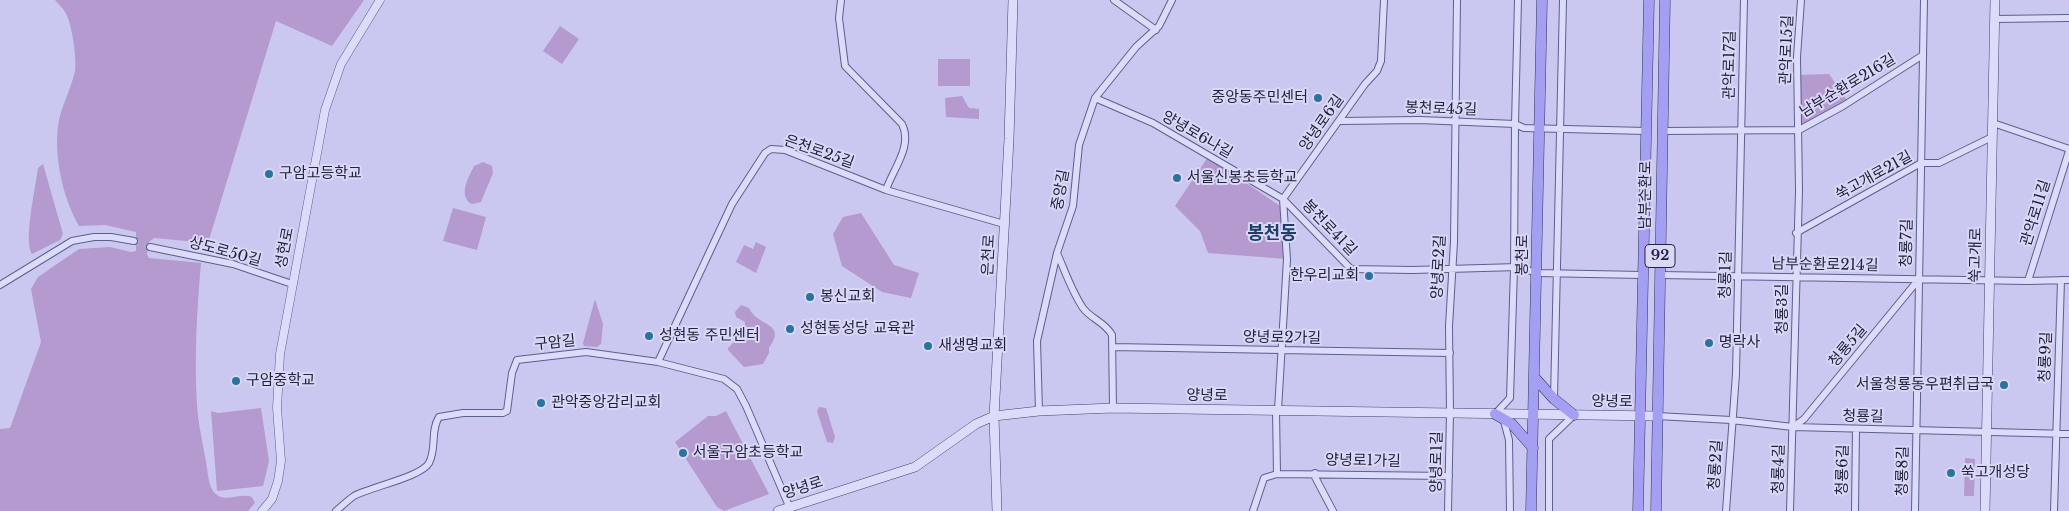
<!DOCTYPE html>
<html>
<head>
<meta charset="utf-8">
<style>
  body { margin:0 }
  canvas { display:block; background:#cac7f0 }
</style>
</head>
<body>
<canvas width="2069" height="511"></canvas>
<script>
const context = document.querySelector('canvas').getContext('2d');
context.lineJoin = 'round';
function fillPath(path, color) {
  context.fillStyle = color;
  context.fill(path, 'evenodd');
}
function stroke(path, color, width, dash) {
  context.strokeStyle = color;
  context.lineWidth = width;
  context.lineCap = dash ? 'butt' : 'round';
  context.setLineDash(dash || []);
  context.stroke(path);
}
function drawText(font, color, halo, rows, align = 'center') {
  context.font = font + ' "Libre Baskerville","Noto Sans KR",serif';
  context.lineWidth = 4;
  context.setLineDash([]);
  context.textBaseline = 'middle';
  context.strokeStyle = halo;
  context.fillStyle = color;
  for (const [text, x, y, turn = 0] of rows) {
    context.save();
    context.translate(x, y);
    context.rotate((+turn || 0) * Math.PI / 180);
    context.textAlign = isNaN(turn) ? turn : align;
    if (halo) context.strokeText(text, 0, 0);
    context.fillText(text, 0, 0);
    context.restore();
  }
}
fillPath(new Path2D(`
  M55 0H364L332 46 276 21 208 243 154 238 149 242 147 254 149 258 201 263C197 310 194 358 197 405 198 424 203 443 206 462 208 471 208 488 216 494 225 503 241 492 252 497L255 503 248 511H0V429L10 428 41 342 31 289 38 277 79 249 110 247 131 252 136 251V232L105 225 79 226C63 198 54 158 58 126 60 108 71 90 75 71 77 59 72 22 65 12 62 7 58 4 55 0Z
  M560 26 579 39 562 64 543 51Z
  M938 59H970V86H938Z
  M1829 74 1848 102 1799 130 1797 75Z
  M962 96 969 108 979 109V119L946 117 945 98Z
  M1208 157 1280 206 1287 259 1208 253 1200 231 1175 206Z
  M483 162 492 166 493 173 481 202 472 204C457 196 469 177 474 166Z
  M43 164 63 234 60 240 32 254C23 242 36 185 38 168Z
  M453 208 486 217 477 250 443 241Z
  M861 213 894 265 919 273 911 298 882 292 842 266 833 234 843 217Z
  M756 242 766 247 756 273 736 262 744 245 753 249Z
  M595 299 603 324 601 344 597 347 584 346 583 343Z
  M741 305 749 308C757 327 788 322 769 348V353L763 364 744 367 728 350V348L744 332 745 322 736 317 735 312Z
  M819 407 826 408 835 437 833 443 827 442 817 411Z
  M261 408 269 461 263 486 217 491 211 411 218 413Z
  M726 411 769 494 724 511 717 507 675 442 708 416H716Z
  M1965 458 1975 459 1974 496H1964Z`), '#b49acf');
stroke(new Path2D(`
  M134 241 150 247`), '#a8a6cc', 6, [6, 3]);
const minor = new Path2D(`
  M841 0 839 18 845 66 902 124C913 146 893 169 886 190
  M1114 0 1156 30
  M1995 19 2069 18
  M1095 98 1153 123 1283 199 1351 269 1413 270 1518 267 1537 273 1642 275
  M1340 121 1420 120 1515 124 1524 128 1646 131
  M1993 123 2069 149
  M1662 131 1799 130 1843 106 1923 55
  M1796 233 1921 163H1939L1992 137
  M150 247 233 264 292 284
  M1057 253C1065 271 1072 292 1083 308 1091 319 1105 322 1112 335L1113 408
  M1660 275 2028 281 2069 280
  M2028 281 2069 151
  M0 285 72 241 94 237H111L134 241
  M1113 347 1450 353
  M658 362 732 204 765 153 771 149 785 150 886 190 1004 224
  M1554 399 1563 0
  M1278 410 1287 259 1283 199 1365 84 1377 71 1381 61 1384 0
  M1039 411 1037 341 1057 253 1073 206 1079 145 1095 98 1136 47 1159 26 1172 0
  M1495 414 1510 398 1514 268 1515 124 1518 0
  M1657 416 1731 420 1793 427 2069 434
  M1504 421 1509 440 1510 511
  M1793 427 1804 419 1919 279
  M1315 473V477L1333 511
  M1277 474 1449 476
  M336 511C342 506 348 500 354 496 370 487 421 477 429 463 437 448 430 431 439 417L463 413H503L507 411 512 373 517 360 586 352 658 362 724 379 737 389 746 406 789 506
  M1253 511 1264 478 1277 474 1276 410
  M1448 511 1450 413 1449 326 1454 242 1457 0
  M1549 511V439L1574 415
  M1726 511 1736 374 1744 0
  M1790 511 1799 191 1797 57 1801 0
  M1855 511 1856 429
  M1915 511 1924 0
  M2054 511 2061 280`);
const tertiary = new Path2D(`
  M262 511 272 499 278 481 281 461 277 408 280 354 325 110 341 64 380 0`);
const secondary = new Path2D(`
  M778 511 915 467 976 424 994 416 1039 411 1113 408 1657 416
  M997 511 994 416 1009 139 1013 0
  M1985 511 1995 0`);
const primary = new Path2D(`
  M1535 378 1554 399 1574 415
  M1495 414 1512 424 1533 448
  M1531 511 1542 0
  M1638 511 1649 0
  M1656 511 1665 0`);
stroke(minor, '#5b608d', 8);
stroke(tertiary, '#5b608d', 9);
stroke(secondary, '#3e446f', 10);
stroke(primary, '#30365b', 11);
stroke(minor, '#dddbfa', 6);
stroke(tertiary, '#dddbfa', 8);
stroke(secondary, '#dddbfa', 9);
stroke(primary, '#a49ff3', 10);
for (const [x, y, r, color] of [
  [1318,98,5,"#29739e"],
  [269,174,5,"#29739e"],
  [1177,178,5,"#29739e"],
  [1369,276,5,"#29739e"],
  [810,297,5,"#29739e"],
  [790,329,5,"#29739e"],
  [649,336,5,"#29739e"],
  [1709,343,5,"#29739e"],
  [928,346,5,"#29739e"],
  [236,381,5,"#29739e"],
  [2004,385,5,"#29739e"],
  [541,403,5,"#29739e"],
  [683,453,5,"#29739e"],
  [1951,473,5,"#29739e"]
]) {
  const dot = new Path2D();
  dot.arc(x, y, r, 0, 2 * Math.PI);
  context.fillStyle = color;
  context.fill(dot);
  stroke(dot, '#dad7f7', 2);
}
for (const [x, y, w] of [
  [1660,256,30]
]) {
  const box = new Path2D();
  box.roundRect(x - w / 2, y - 11.5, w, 23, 4);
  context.fillStyle = '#dad7f7';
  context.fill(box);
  stroke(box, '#20243d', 1);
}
drawText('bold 14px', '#20243d', null, [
  ["92",1660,256]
]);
drawText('15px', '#20243d', '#dad7f7', [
  ["관악로15길",1787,50,-88],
  ["관악로17길",1730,65,-89],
  ["남부순환로216길",1848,86,-31],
  ["봉천로45길",1441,109,2],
  ["양녕로6길",1322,123,-55],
  ["양녕로6나길",1197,135,30],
  ["은천로25길",819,152,19],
  ["쑥고개로21길",1874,176,-29],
  ["중앙길",1061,190,-80],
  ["남부순환로",1646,195,-89],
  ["관악로11길",2036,213,-73],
  ["봉천로41길",1329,228,46],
  ["청룡7길",1907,243,-89],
  ["성현로",285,248,-79],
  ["상도로50길",225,252,15],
  ["은천로",989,255,-87],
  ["봉천로",1523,255,-89],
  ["쑥고개로",1976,255,-89],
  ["남부순환로214길",1825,265,1],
  ["양녕로2길",1439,267,-87],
  ["청룡1길",1726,275,-89],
  ["청룡3길",1783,309,-90],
  ["양녕로2가길",1282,338,1],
  ["구암길",555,343,-6],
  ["청룡5길",1848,346,-50],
  ["청룡9길",2046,357,-88],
  ["양녕로",1207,396,1],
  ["양녕로",1612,402,1],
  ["청룡길",1863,417,1],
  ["양녕로1가길",1363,461,1],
  ["양녕로1길",1437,462,-89],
  ["청룡2길",1716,465,-86],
  ["청룡4길",1779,469,-89],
  ["청룡6길",1843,470,-89],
  ["청룡8길",1903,471,-89],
  ["양녕로",803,488,-18]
]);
drawText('15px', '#20243d', '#dad7f7', [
  ["중앙동주민센터",1308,98,"right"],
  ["구암고등학교",279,174],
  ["서울신봉초등학교",1187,178],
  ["한우리교회",1359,276,"right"],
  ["봉신교회",820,297],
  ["성현동성당 교육관",800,329],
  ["성현동 주민센터",659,336],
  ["명락사",1719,343],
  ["새생명교회",938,346],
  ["구암중학교",246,381],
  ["서울청룡동우편취급국",1994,385,"right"],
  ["관악중앙감리교회",551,403],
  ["서울구암초등학교",693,453],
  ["쑥고개성당",1961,473]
], 'left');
drawText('bold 18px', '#1d3e6b', '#dad7f7', [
  ["봉천동",1272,234]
]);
</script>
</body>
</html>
